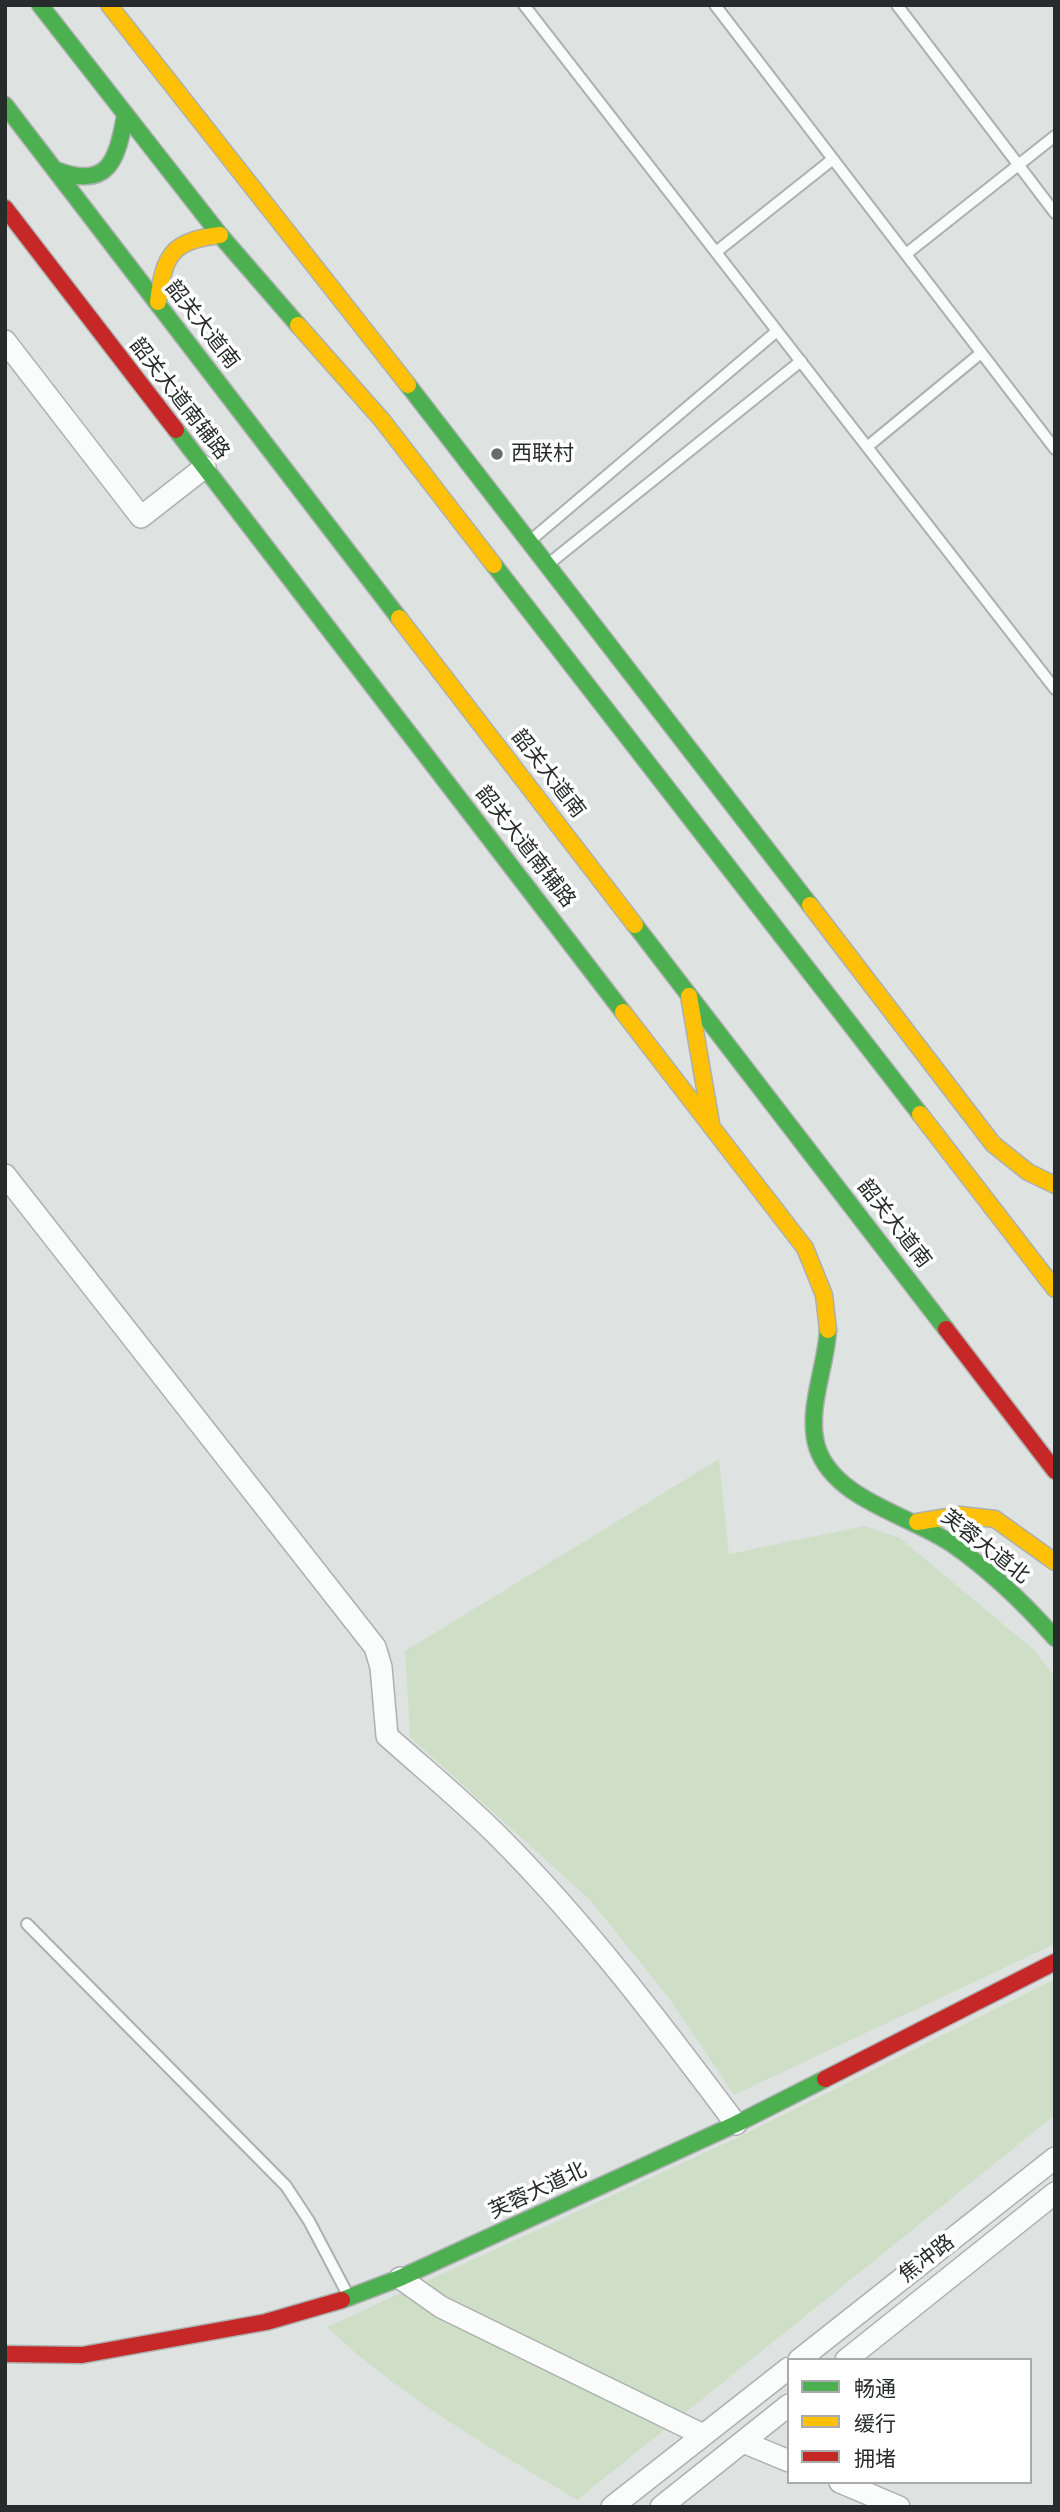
<!DOCTYPE html>
<html>
<head>
<meta charset="utf-8">
<style>
  body { margin:0 }
  #map { position:relative; width:1060px; height:2512px; overflow:hidden; background:#dee3e2; font-family:"Fira Sans","Noto Sans SC",sans-serif }
  canvas { display:block }
  .frame { position:absolute; inset:0; border:7px solid #282b2b; pointer-events:none }
  .legend { position:absolute; left:787px; top:2358px; width:245px; height:126px; box-sizing:border-box; background:#fff; border:2px solid #a9aaaa; margin:0; padding:9px 12px; list-style:none; font-size:21px; color:#282b2b }
  .legend li { display:flex; align-items:center; gap:14px; height:35px }
  .legend b { width:35px; border:2px solid #a9aaaa }
</style>
</head>
<body>
<div id="map">
<canvas width="1060" height="2512"></canvas>
<div class="frame"></div>
<ul class="legend">
<li><b style="height:9px;background:#4caf50"></b>畅通</li>
<li><b style="height:9px;background:#ffc107"></b>缓行</li>
<li><b style="height:9px;background:#c62828"></b>拥堵</li>
</ul>
</div>
<script>
const context = document.querySelector('canvas').getContext('2d');
context.lineJoin = 'round';
function fillPath(path, color) {
  context.fillStyle = color;
  context.fill(path, 'evenodd');
}
function stroke(path, color, width, dash) {
  context.strokeStyle = color;
  context.lineWidth = width;
  context.lineCap = dash ? 'butt' : 'round';
  context.setLineDash(dash || []);
  context.stroke(path);
}
function drawText(font, color, halo, rows, align = 'center') {
  context.font = font + ' "Fira Sans","Noto Sans SC",sans-serif';
  context.lineWidth = 7;
  context.setLineDash([]);
  context.textBaseline = 'middle';
  context.strokeStyle = halo;
  context.fillStyle = color;
  for (const [text, x, y, turn = 0] of rows) {
    context.save();
    context.translate(x, y);
    context.rotate((+turn || 0) * Math.PI / 180);
    context.textAlign = isNaN(turn) ? turn : align;
    if (halo) context.strokeText(text, 0, 0);
    context.fillText(text, 0, 0);
    context.restore();
  }
}
fillPath(new Path2D(`
  M719 1459 729 1554 864 1526 900 1538 1034 1650 1055 1677V1944L734 2095 668 1997 590 1900 410 1737 405 1651Z
  M1055 1979V2115L577 2500C490 2447 401 2398 327 2327L741 2136Z`), '#cfdfc7');
const lane = new Path2D(`
  M524 5 1055 689
  M715 5 1055 449
  M897 5 1055 213
  M716 252 833 159
  M906 254 1055 136
  M867 447 981 353
  M531 540 777 331
  M551 562 801 361
  M27 1924 286 2186 309 2221 348 2295`);
const street = new Path2D(`
  M5 341 141 517 205 467
  M5 1175 375 1647 381 1667 387 1736C424 1769 463 1801 498 1836 586 1924 661 2024 736 2124
  M400 2278 441 2307 703 2435
  M799 2360 1055 2158
  M846 2360 1055 2193
  M743 2442 789 2461
  M840 2482 899 2507
  M612 2507 789 2368
  M661 2507 789 2405`);
const fast = new Path2D(`
  M40 5 220 235 298 325
  M5 105 399 618
  M56 170C108 190 117 161 125 116
  M408 385 810 905
  M176 430 623 1012
  M494 565 920 1114
  M635 925 946 1329
  M828 1330C826 1368 806 1410 817 1447 834 1500 910 1515 952 1544 991 1571 1024 1603 1055 1638
  M342 2300 400 2278 736 2124 825 2079`);
const slow = new Path2D(`
  M109 5 408 385
  M158 302C164 255 171 241 220 235
  M298 325 382 420 494 565
  M399 618 635 925
  M810 905 993 1144 1028 1172 1055 1185
  M689 996 711 1123
  M623 1012 805 1248 824 1295 828 1330
  M920 1114 1055 1289
  M917 1522 960 1515 995 1519 1055 1562`);
const jam = new Path2D(`
  M5 208 176 430
  M946 1329 1055 1471
  M825 2079 1055 1962
  M5 2354 82 2355 266 2322 342 2300`);
stroke(lane, '#acb0af', 14);
stroke(street, '#acb0af', 24);
stroke(fast, '#acb0af', 19);
stroke(slow, '#acb0af', 19);
stroke(jam, '#acb0af', 19);
stroke(lane, '#fafbfb', 10);
stroke(street, '#fafbfb', 21);
stroke(fast, '#4caf50', 16);
stroke(slow, '#ffc107', 16);
stroke(jam, '#c62828', 16);
for (const [x, y, r, color] of [
  [497,454,7,"#686b6b"]
]) {
  const dot = new Path2D();
  dot.arc(x, y, r, 0, 2 * Math.PI);
  context.fillStyle = color;
  context.fill(dot);
  stroke(dot, '#fff', 2.5);
}
drawText('21px', '#282b2b', '#fff', [
  ["韶关大道南",202,325,52],
  ["韶关大道南辅路",179,399,52],
  ["韶关大道南",548,774,52],
  ["韶关大道南辅路",525,847,52],
  ["韶关大道南",894,1224,52],
  ["芙蓉大道北",985,1547,38],
  ["芙蓉大道北",538,2191,-25],
  ["焦冲路",927,2259,-38]
]);
drawText('21px', '#282b2b', '#fff', [
  ["西联村",511,454]
], 'left');
</script>
</body>
</html>
